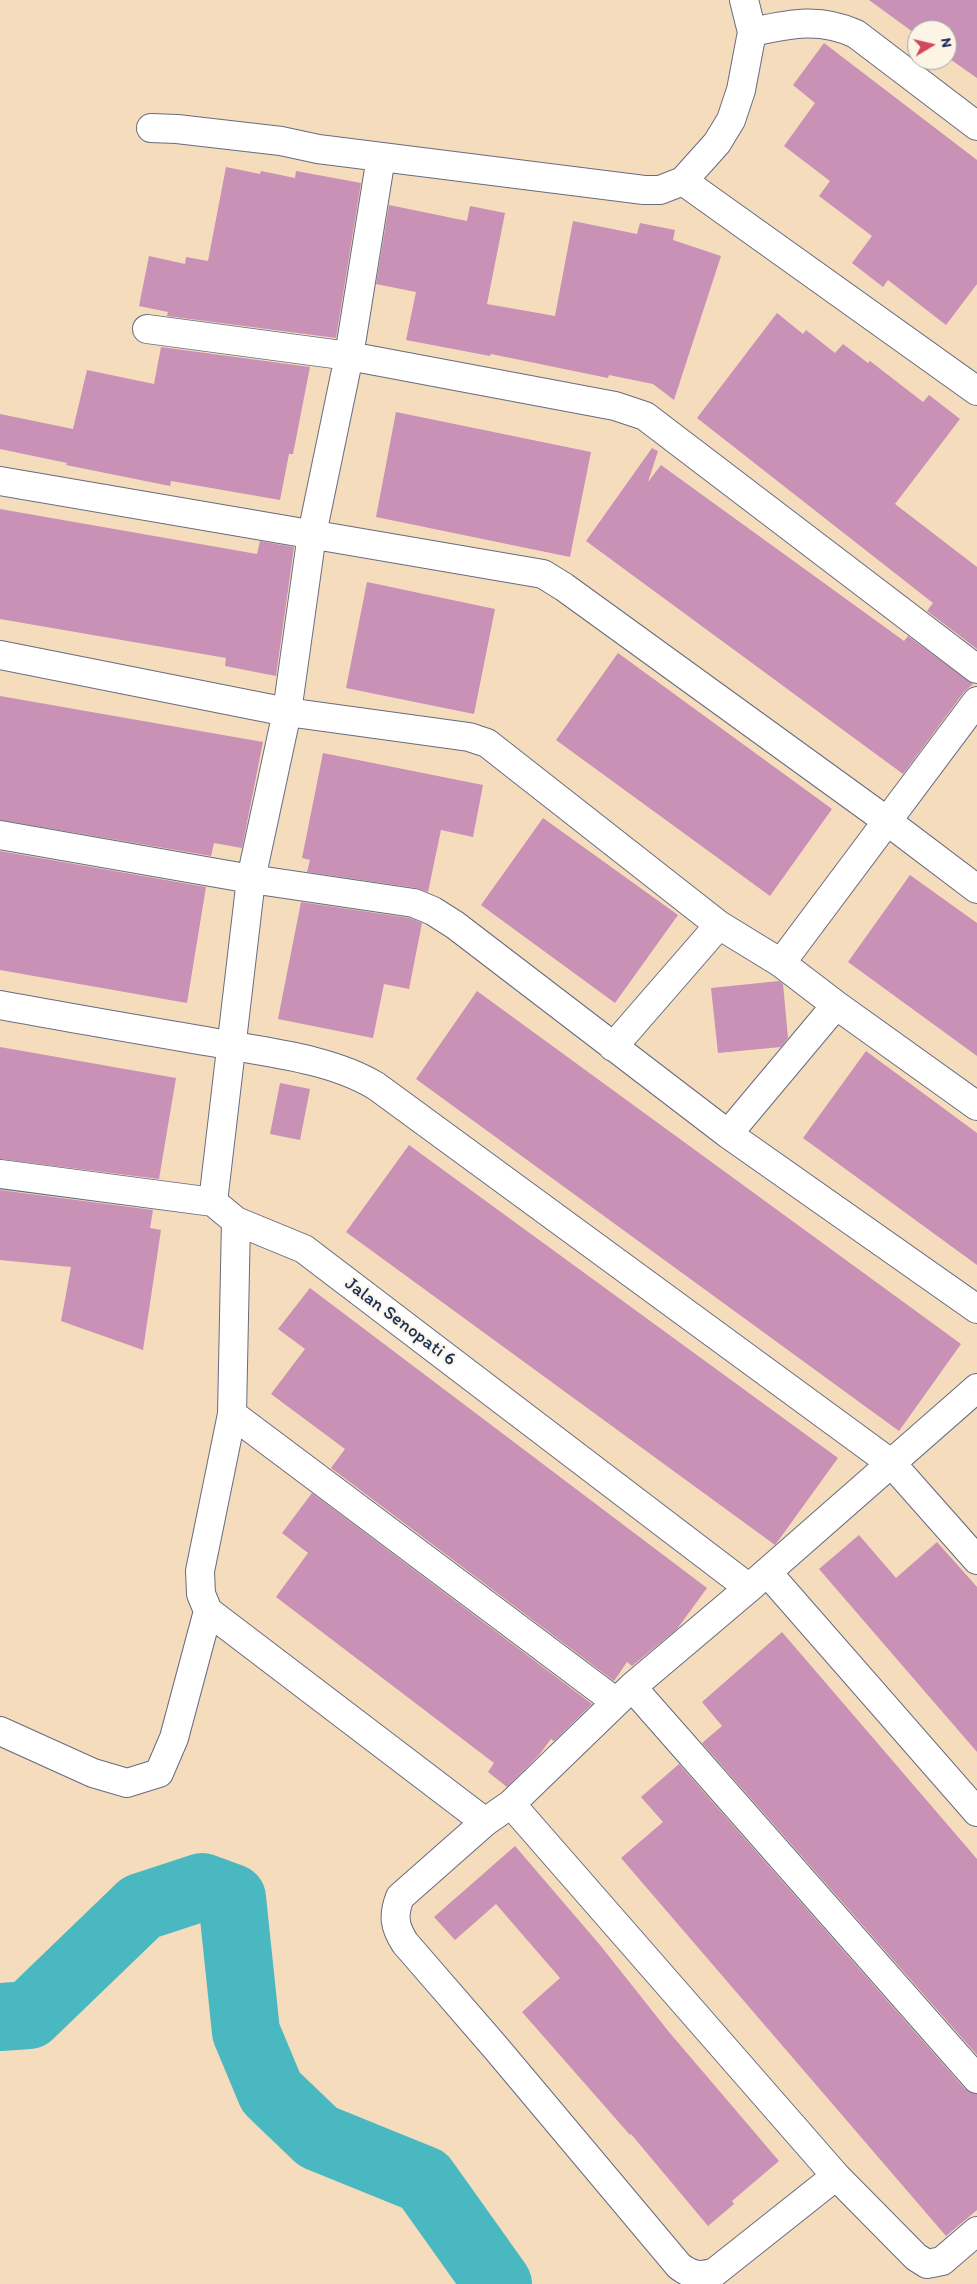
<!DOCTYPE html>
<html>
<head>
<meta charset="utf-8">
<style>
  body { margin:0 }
  #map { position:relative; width:977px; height:2284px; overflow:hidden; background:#f4dcbd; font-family:Itim,sans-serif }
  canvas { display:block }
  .north { position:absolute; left:907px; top:20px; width:50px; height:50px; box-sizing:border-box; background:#fcf5e5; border:1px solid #a2a6af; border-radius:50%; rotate:81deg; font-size:14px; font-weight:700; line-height:20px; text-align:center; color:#1b2f5e }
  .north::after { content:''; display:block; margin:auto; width:18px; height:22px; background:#d1495b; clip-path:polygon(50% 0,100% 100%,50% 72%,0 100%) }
</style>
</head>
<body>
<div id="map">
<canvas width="977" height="2284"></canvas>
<div class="north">N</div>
</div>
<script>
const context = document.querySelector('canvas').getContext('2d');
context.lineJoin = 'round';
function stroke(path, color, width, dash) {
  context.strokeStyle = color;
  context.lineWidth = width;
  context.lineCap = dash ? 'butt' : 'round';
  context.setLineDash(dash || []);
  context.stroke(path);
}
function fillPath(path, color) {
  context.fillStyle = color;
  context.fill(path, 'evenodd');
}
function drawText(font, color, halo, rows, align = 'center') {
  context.font = font + ' Itim,sans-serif';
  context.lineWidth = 4;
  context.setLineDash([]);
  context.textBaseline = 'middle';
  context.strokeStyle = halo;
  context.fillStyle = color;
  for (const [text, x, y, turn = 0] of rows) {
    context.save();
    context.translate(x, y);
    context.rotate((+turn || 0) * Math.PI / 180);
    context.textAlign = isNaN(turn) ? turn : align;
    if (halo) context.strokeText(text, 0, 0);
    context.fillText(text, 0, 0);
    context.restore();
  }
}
stroke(new Path2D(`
  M0 2017 29 2015 141 1907 202 1887 232 1898 246 2032 271 2092 318 2137 424 2180 498 2284`), '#49b8c0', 68);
fillPath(new Path2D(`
  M869 0H977V78L947 57V30H917V35Z
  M824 43 977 160V284L946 325 888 280 883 287 852 263 872 236 819 196 830 181 784 146 815 103 793 85Z
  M226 167 260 174 261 171 295 178 296 171 361 183 336 338 167 316 168 312 139 306 149 256 185 264 186 257 208 261Z
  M389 205 467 221 470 206 505 213 487 304 555 316 573 221 637 234 640 223 675 230 673 240 721 256 674 400 653 384 609 375 608 378 491 354 490 356 406 340 416 292 376 284Z
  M777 313 803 334 806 330 835 353 843 344 868 363 870 361 923 402 929 395 960 419 895 504 977 567V649L927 611 933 603 697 418Z
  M161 347 310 367 293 454H289L280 500 171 481 170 486 66 465 67 463 0 449V414L73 429 87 370 154 384Z
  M396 412 591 452 570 557 376 517Z
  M652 448 658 451 648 482 661 465 904 641 908 636 973 684 964 692 903 774 586 541Z
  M0 509 257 554 260 541 294 547 276 676 225 666 226 658 0 619Z
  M367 582 495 609 474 714 346 688Z
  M618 653 832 809 770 896 556 740Z
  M0 696 263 742 242 848 214 843 211 856 0 820Z
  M323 753 483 785 473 837 441 830 428 892 416 888 307 872 310 860 302 858Z
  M543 818 678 915 615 1003 481 905Z
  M0 851 206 887 187 1003 0 970Z
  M910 875 977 923V1056L848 962Z
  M301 902 410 918 422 923 409 989 384 984 373 1038 278 1019Z
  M779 981 783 984 788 1038 781 1047 718 1053 711 988Z
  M477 991 961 1344 899 1431 416 1079Z
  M0 1047 176 1078 159 1179 0 1159Z
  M866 1051 977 1133V1265L803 1138Z
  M280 1083 310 1089 300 1140 270 1134Z
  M409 1145 838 1458 778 1541 775 1545 346 1232Z
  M0 1190 153 1210 150 1228 161 1230 143 1350 61 1321 71 1267 0 1260Z
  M310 1288 707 1588 677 1629 632 1666 627 1662 614 1681 331 1468 345 1449 271 1394 305 1349 278 1329Z
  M312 1493 592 1704 554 1741 551 1739 539 1755 507 1787 488 1772 494 1763 276 1597 308 1553 282 1533Z
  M859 1535 896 1578 937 1542 977 1587V1752L819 1569Z
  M782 1632 977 1859V2055L702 1743 722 1726 702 1702Z
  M679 1764 965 2089 977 2094V2210L946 2236 621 1858 663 1822 641 1797Z
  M515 1846 600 1945 669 2032 779 2161 732 2201 734 2204 708 2226 631 2134 630 2135 522 2012 560 1978 496 1904 455 1940 434 1917Z`), '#c991b5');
const street = new Path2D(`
  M752 32C790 24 819 17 856 34L977 126
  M151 128 177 129 281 141 318 149 644 190H660L683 181 717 143 731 120 741 90 752 32 744 0
  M683 181 977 391
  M147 329 349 356 615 406 645 416 977 669
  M0 481 543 574 564 587 887 821 977 889
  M0 655 287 712 469 737 487 743 719 925 781 963 836 1005 977 1106
  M0 835 251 879 414 903 433 911 455 925 728 1134 977 1309
  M781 963 977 701
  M0 1005C70 1018 141 1030 211 1042 264 1052 330 1058 376 1086L892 1464 977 1560
  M613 1047 719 925
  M728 1134 836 1005
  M0 1174 213 1202 236 1221 304 1249 749 1588
  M213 1202 251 879 287 712 312 534 349 356 381 157
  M236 1221 232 1414 200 1571 201 1594 208 1611 485 1822
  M232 1414 616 1702
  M767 1572 977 1812
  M632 1687 977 2079
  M0 1731 93 1773 127 1783 159 1773 174 1738 208 1611
  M511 1804 836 2176 916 2257 927 2264 942 2261 977 2231
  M836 2176 715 2272C700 2277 692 2276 679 2266L496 2048 405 1943C394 1926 393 1915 400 1897L485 1822 511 1804 632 1687 749 1588 977 1388`);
stroke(street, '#676c7f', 30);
stroke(street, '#fff', 28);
drawText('19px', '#1b2f5e', '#fcf5e5', [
  ["Jalan Senopati 6",400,1322,37]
]);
</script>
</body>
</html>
